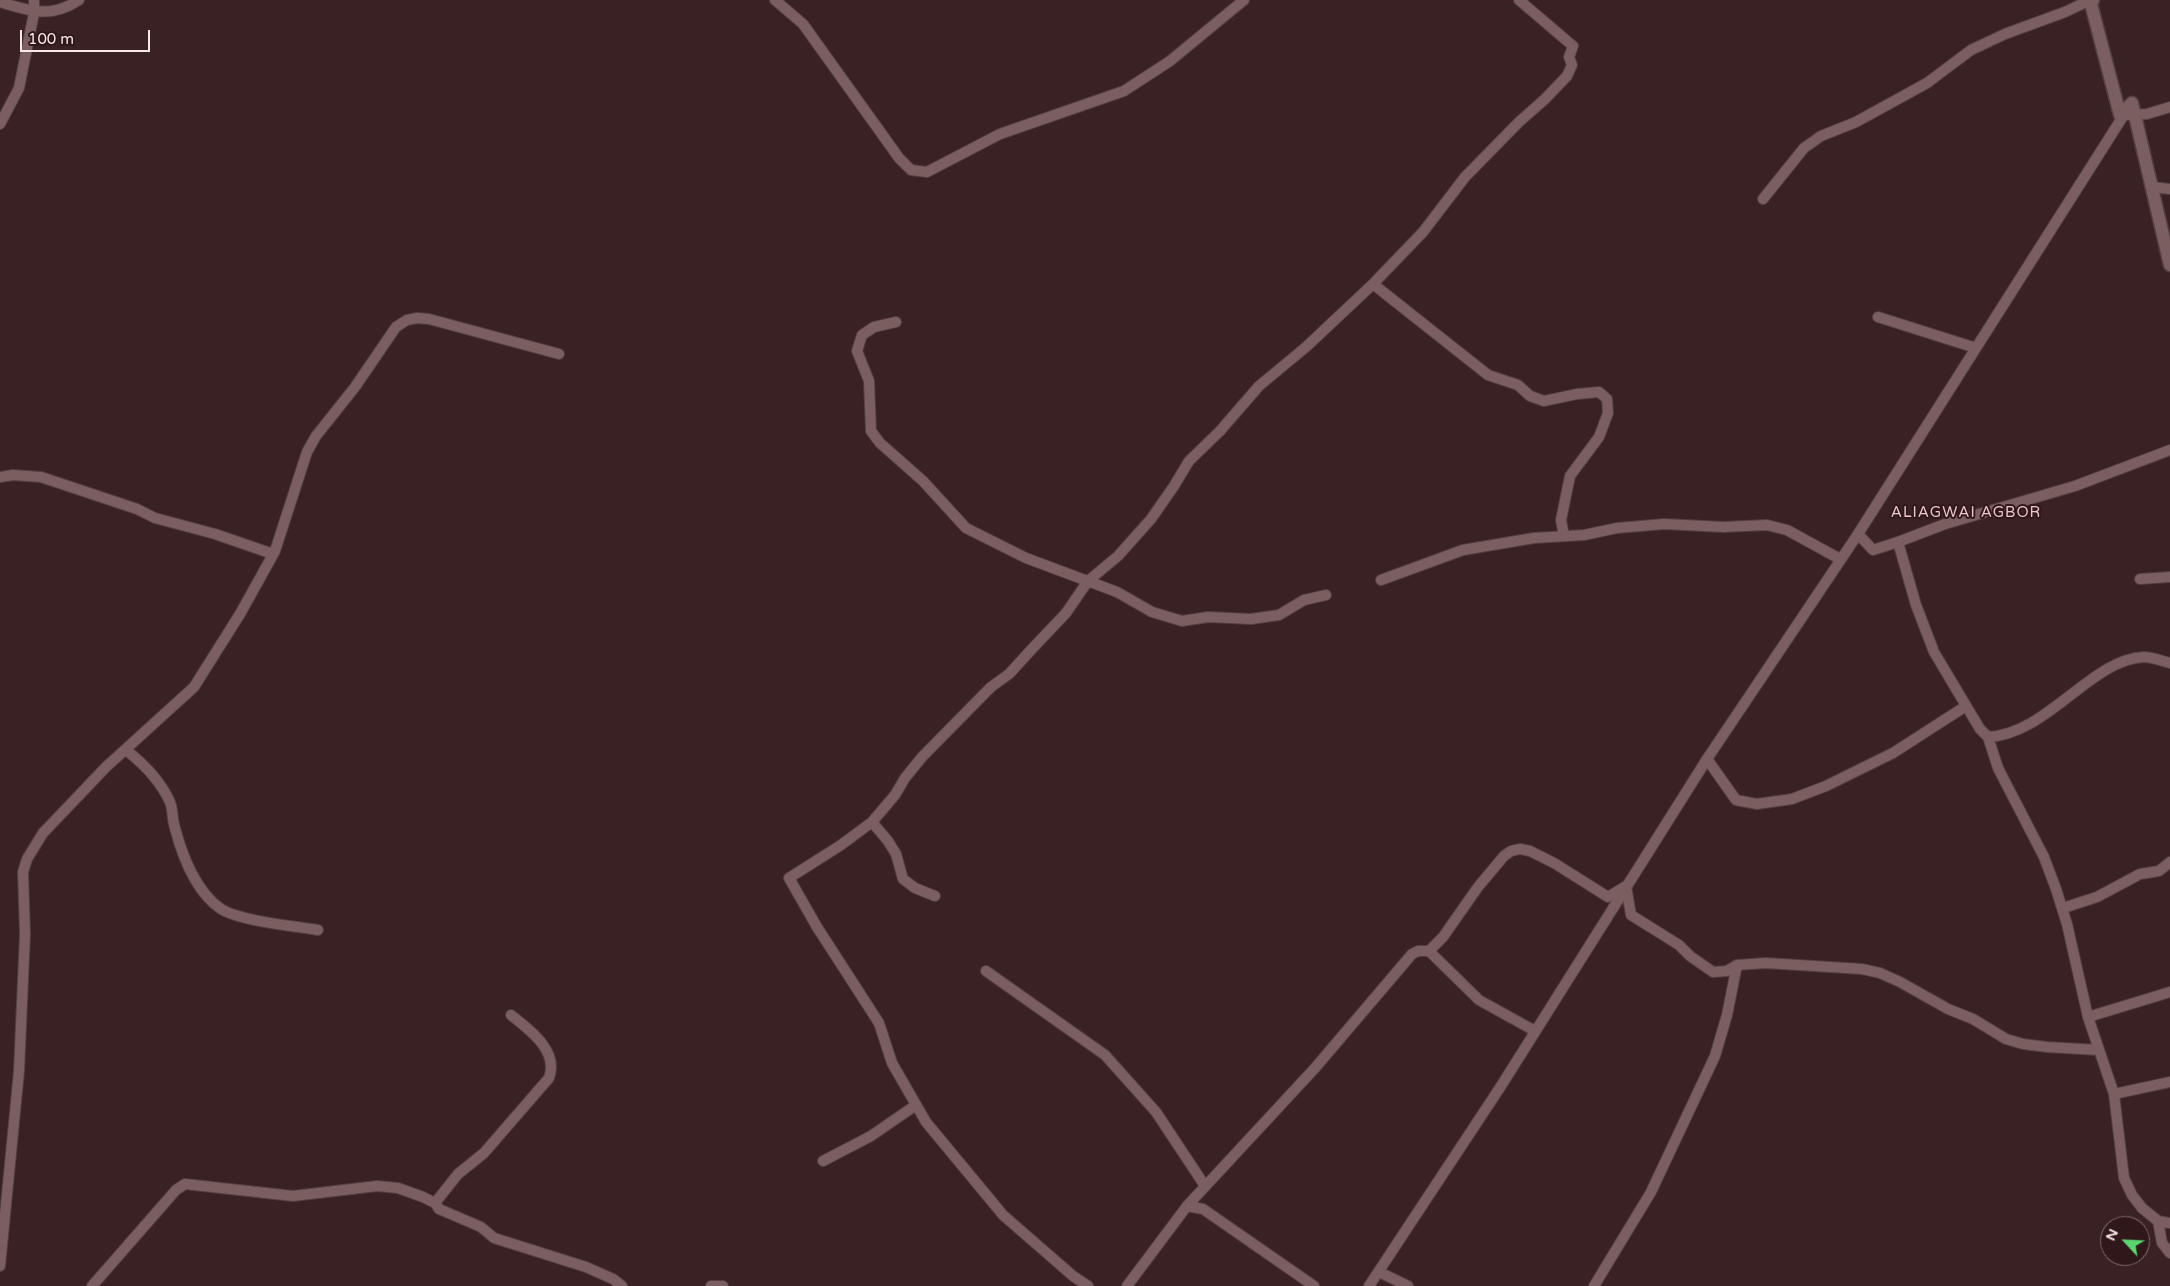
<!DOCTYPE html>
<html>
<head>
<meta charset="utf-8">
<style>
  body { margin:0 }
  #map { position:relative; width:2170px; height:1286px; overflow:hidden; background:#3a2123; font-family:"Varela Round",sans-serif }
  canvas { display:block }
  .north { position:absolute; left:2100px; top:1216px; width:50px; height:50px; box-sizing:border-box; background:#30181a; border:1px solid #816b6c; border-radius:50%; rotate:295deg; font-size:14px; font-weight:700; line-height:20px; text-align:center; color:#fae8e8 }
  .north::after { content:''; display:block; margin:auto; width:18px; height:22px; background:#59d56f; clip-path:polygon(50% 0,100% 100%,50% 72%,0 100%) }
  .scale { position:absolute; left:20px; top:30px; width:130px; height:22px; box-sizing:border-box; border:2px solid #fae8e8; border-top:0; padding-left:6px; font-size:15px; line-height:18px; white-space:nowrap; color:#fae8e8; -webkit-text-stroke:4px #30181a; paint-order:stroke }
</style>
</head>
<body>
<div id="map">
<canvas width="2170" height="1286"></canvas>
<div class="north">N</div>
<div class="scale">100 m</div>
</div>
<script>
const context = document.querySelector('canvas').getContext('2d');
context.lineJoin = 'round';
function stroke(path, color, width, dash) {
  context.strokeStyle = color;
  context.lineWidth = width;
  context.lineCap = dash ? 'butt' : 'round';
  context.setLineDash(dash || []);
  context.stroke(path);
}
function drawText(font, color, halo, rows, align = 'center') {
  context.font = font + ' "Varela Round",sans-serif';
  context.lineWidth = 4;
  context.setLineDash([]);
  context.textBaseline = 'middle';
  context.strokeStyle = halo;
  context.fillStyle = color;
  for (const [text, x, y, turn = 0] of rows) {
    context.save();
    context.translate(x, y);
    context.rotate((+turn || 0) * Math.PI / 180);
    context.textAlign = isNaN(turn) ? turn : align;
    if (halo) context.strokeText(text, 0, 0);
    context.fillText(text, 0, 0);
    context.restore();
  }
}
const minor = new Path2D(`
  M775 0 803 24 899 158 911 170 927 172 1000 134 1124 91 1170 61 1244 0
  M0 2C30 11 50 19 79 0
  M2129 115 2147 114 2170 107
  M0 124 19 88 34 13V0
  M2152 187 2170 189
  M1763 199 1804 148 1821 136 1856 122 1927 83 1971 50 2005 34 2065 12 2090 0
  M1373 284 1488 375 1518 385 1530 396 1544 401 1577 394 1599 392 1607 399 1608 413 1599 437 1570 476 1561 520 1564 536
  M1878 317 1976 348
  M896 322 874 327 862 335 857 351 869 381 871 431 880 443 923 481 966 528 1026 558 1117 592 1152 612 1182 621 1208 617 1251 619 1279 615 1304 600 1326 595
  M0 477 13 475 41 477 137 509 155 518 215 534 273 554
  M1858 534 1873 550 1898 542 1945 524 2075 486 2170 450
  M1898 542 1916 605 1934 652 1980 729 1988 737 1998 768 2044 857 2056 889 2067 924 2088 1017 2114 1094 2124 1178 2132 1195 2142 1208 2158 1221 2170 1223
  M2140 579 2170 577
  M1381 580 1463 550 1534 538 1584 535 1617 528 1664 524 1723 527 1767 525 1787 530 1840 559
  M1988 737C2048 734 2091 659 2144 657 2152 657 2162 661 2170 663
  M126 750C144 764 160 780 170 802 173 809 172 819 175 828 182 855 196 892 221 909 240 921 294 926 318 930
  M1707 759 1736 800 1757 804 1792 799 1826 786 1893 753 1966 706
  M872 822 895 795 905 778 922 757 991 687 1009 674 1031 650 1066 613 1088 581 1118 556 1151 519 1174 486 1189 461 1220 431 1259 386 1306 347 1373 284 1423 232 1465 177 1519 122 1545 99 1567 76 1572 65 1569 57 1573 46 1519 0
  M935 896 915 888 903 879 896 854 888 841 872 822 841 845 789 878 817 927 879 1023 892 1063 926 1122 1003 1215 1073 1276 1088 1286
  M2063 908 2097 897 2140 874 2159 871 2170 862
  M1429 951 1443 937 1478 887 1504 856 1511 851 1520 849 1530 851 1554 863 1608 897 1626 886 1631 915 1679 945 1690 956 1713 972 1727 971 1737 965 1766 963 1862 969 1880 973 1900 982 1948 1009 1973 1019 2006 1039 2023 1044 2047 1047 2098 1050
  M986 971 1105 1055 1156 1112 1205 1186
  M2088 1017 2170 992
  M2114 1094 2170 1082
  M823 1161 871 1136 916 1105
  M435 1203 458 1174 484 1153 549 1078C559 1051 530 1030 511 1015
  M1187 1206 1203 1209 1314 1286
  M2158 1221 2162 1243 2170 1253
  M0 1266 19 1071 25 934 23 872 27 859 43 833 106 767 194 687 240 614 275 551 307 452 316 436 355 387 396 327 407 320 417 318 429 319 559 354
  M1379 1272 1408 1286
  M92 1286 176 1190 185 1184 293 1196 377 1186 398 1188 423 1197 435 1203 439 1209 481 1227 494 1238 586 1267 613 1279 622 1286
  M711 1286H723
  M1127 1286 1187 1206 1315 1068 1412 954 1418 951H1429L1479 1000 1535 1031
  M1369 1286 1501 1086 1707 759 1858 534 2127 110
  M1594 1286 1651 1192 1715 1056 1727 1015 1737 965`);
const tertiary = new Path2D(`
  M2093 0 2091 4 2120 115 2132 103 2170 265`);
stroke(minor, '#543f41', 12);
stroke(tertiary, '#543f41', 15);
stroke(minor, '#7b5e5f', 10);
stroke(tertiary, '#7b5e5f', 12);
context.letterSpacing = '1px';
drawText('15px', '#eac7c9', '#30181a', [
  ["ALIAGWAI AGBOR",1966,513]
]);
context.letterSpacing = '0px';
</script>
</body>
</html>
